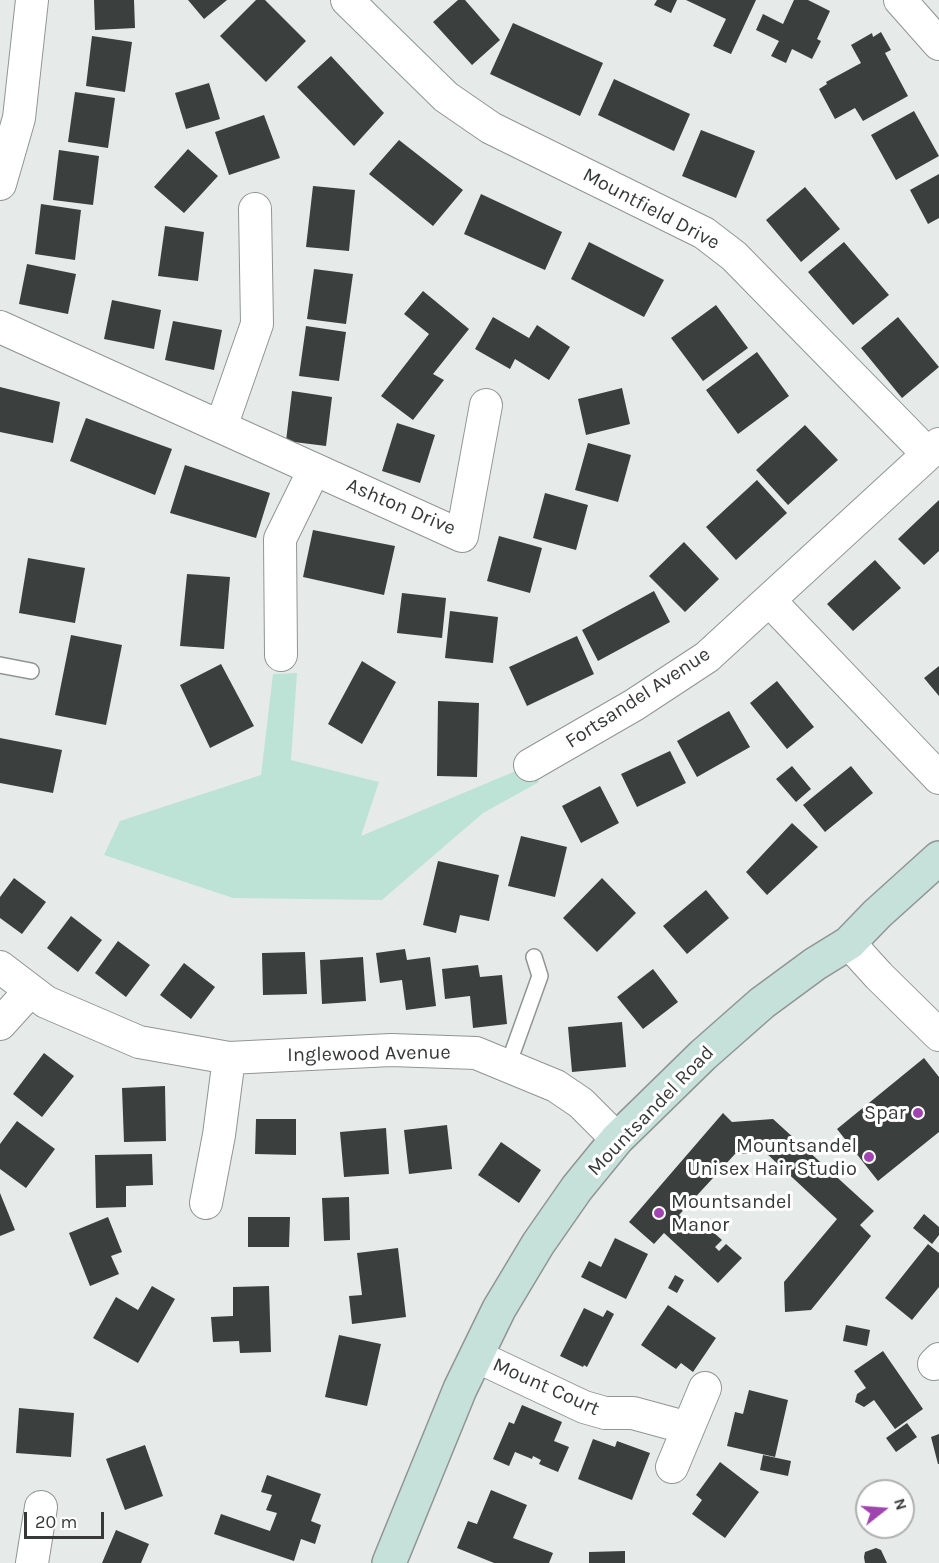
<!DOCTYPE html>
<html>
<head>
<meta charset="utf-8">
<style>
  body { margin:0 }
  #map { position:relative; width:939px; height:1563px; overflow:hidden; background:#e6ebe9; font-family:Karla,sans-serif }
  canvas { display:block }
  .north { position:absolute; left:855px; top:1479px; width:60px; height:60px; box-sizing:border-box; background:#fff; border:2px solid #afb0b0; border-radius:50%; rotate:73deg; font-size:16px; font-weight:700; line-height:24px; text-align:center; color:#373939 }
  .north::after { content:''; display:block; margin:auto; width:21px; height:27px; background:#a045af; clip-path:polygon(50% 0,100% 100%,50% 72%,0 100%) }
  .scale { position:absolute; left:24px; top:1512px; width:80px; height:27px; box-sizing:border-box; border:3px solid #373939; border-top:0; padding-left:8px; font-size:18px; line-height:21px; white-space:nowrap; color:#373939; -webkit-text-stroke:4px #fff; paint-order:stroke }
</style>
</head>
<body>
<div id="map">
<canvas width="939" height="1563"></canvas>
<div class="north">N</div>
<div class="scale">20 m</div>
</div>
<script>
const context = document.querySelector('canvas').getContext('2d');
context.lineJoin = 'round';
function fillPath(path, color) {
  context.fillStyle = color;
  context.fill(path, 'evenodd');
}
function stroke(path, color, width, dash) {
  context.strokeStyle = color;
  context.lineWidth = width;
  context.lineCap = dash ? 'butt' : 'round';
  context.setLineDash(dash || []);
  context.stroke(path);
}
function drawText(font, color, halo, rows, align = 'center') {
  context.font = font + ' Karla,sans-serif';
  context.lineWidth = 6;
  context.setLineDash([]);
  context.textBaseline = 'middle';
  context.strokeStyle = halo;
  context.fillStyle = color;
  for (const [text, x, y, turn = 0] of rows) {
    context.save();
    context.translate(x, y);
    context.rotate((+turn || 0) * Math.PI / 180);
    context.textAlign = isNaN(turn) ? turn : align;
    if (halo) context.strokeText(text, 0, 0);
    context.fillText(text, 0, 0);
    context.restore();
  }
}
fillPath(new Path2D(`
  M297 673 291 760 379 782 361 836 530 765 539 782 483 813 382 900 233 898 104 855 120 821 261 775 273 674Z`), '#bce3d5');
fillPath(new Path2D(`
  M94 0H134L135 28 95 30Z
  M188 0H227L204 19Z
  M256 0H265L306 41 266 82 220 36Z
  M458 0H465L500 40 472 65 433 22Z
  M657 0H677L671 13 654 5Z
  M686 0H756L731 54 713 46 726 19Z
  M794 0H808L830 11 817 39 821 41 812 59 792 49 786 63 771 56 779 41 756 30 763 14 783 24Z
  M513 23 603 63 580 116 490 74Z
  M881 32 891 50 885 53 908 96 863 121 855 108 835 119 819 89 827 84 826 82 861 63 851 45 872 33 873 37Z
  M92 36 132 42 125 92 86 86Z
  M331 56 384 113 354 146 297 87Z
  M614 79 690 114 674 151 598 115Z
  M209 83 220 119 186 129 175 93Z
  M75 92 115 98 108 148 68 142Z
  M914 111 939 156 896 180 871 135Z
  M264 115 280 158 229 175 215 132Z
  M701 130 755 151 736 198 682 176Z
  M399 140 463 190 433 226 369 174Z
  M188 149 218 176 184 213 154 187Z
  M59 150 99 156 93 205 53 200Z
  M939 174V218L928 224 910 190Z
  M313 186 355 190 349 251 306 247Z
  M805 187 840 229 801 262 766 220Z
  M481 194 562 232 545 270 464 234Z
  M41 204 81 210 75 260 35 254Z
  M165 226 204 232 198 281 158 276Z
  M589 242 664 280 644 317 571 279Z
  M844 242 889 295 853 325 808 272Z
  M27 264 76 274 68 314 19 304Z
  M314 269 353 274 346 324 307 319Z
  M423 291 469 329 433 374 444 380 413 420 381 396 429 334 404 314Z
  M112 300 161 310 154 349 104 339Z
  M716 305 748 348 703 381 671 338Z
  M493 317 529 338 537 325 570 347 549 380 515 359 510 369 475 349Z
  M898 317 939 367 902 398 861 348Z
  M173 321 222 330 214 370 165 360Z
  M306 326 346 332 339 381 299 376Z
  M757 352 789 396 738 434 706 390Z
  M0 387 60 402 53 443 0 432Z
  M622 388 630 424 586 435 578 399Z
  M292 391 332 397 326 446 286 441Z
  M86 418 172 449 155 495 70 461Z
  M397 423 435 435 420 483 382 471Z
  M805 425 838 460 788 505 756 470Z
  M588 443 631 455 618 502 575 490Z
  M185 465 270 493 256 538 170 513Z
  M757 480 787 513 736 560 706 527Z
  M545 493 588 505 576 550 533 538Z
  M939 500V551L924 565 898 539Z
  M313 530 395 546 384 595 303 577Z
  M499 536 542 548 530 593 487 581Z
  M684 542 719 579 685 612 649 576Z
  M28 558 85 568 75 623 19 613Z
  M875 560 901 588 853 631 827 604Z
  M187 574 230 577 224 649 180 646Z
  M654 591 670 622 598 661 582 630Z
  M402 593 446 598 442 638 397 633Z
  M450 611 498 617 493 663 445 658Z
  M71 635 122 645 106 725 55 715Z
  M577 636 594 674 527 706 509 667Z
  M362 661 396 682 362 744 328 724Z
  M221 664 254 726 210 748 180 685Z
  M939 666V696L924 678Z
  M777 681 814 727 787 749 750 703Z
  M438 701 479 703 477 777 437 776Z
  M729 711 750 747 697 777 677 741Z
  M0 738 62 750 53 793 0 783Z
  M670 751 686 783 637 807 621 774Z
  M792 766 811 789 796 802 776 779Z
  M851 766 873 793 825 832 803 805Z
  M600 786 619 823 581 843 562 806Z
  M792 823 818 847 767 895 746 872Z
  M521 836 567 847 555 897 508 886Z
  M438 861 499 875 489 921 460 915 456 933 423 925Z
  M14 878 46 902 22 934 0 918V897Z
  M602 878 636 913 597 952 563 918Z
  M706 890 729 918 687 954 663 926Z
  M71 916 102 940 78 972 47 948Z
  M118 941 150 965 126 997 95 973Z
  M405 949 407 960 430 957 436 1006 406 1010 402 980 380 983 376 953Z
  M305 952 307 994 263 995 262 953Z
  M363 957 366 1001 322 1004 320 960Z
  M184 963 215 987 191 1019 160 995Z
  M478 965 480 977 502 975 507 1024 473 1028 470 996 445 999 442 969Z
  M653 969 678 1002 643 1029 617 997Z
  M622 1022 626 1067 572 1072 568 1027Z
  M44 1053 74 1076 42 1117 13 1094Z
  M924 1058 939 1077V1132L878 1181 837 1129Z
  M165 1086 166 1141 124 1142 122 1088Z
  M723 1113 732 1122 773 1119 874 1211 860 1225 871 1236 811 1310 785 1312 784 1282 837 1219 766 1153 735 1154 679 1215 699 1234 706 1226 722 1240 715 1247 719 1251 726 1244 742 1258 718 1283 664 1233 654 1244 629 1222Z
  M256 1119H296V1155L255 1154Z
  M17 1121 55 1149 26 1188 0 1169V1144Z
  M447 1125 452 1169 409 1174 404 1130Z
  M386 1128 389 1174 344 1177 340 1132Z
  M501 1142 541 1170 519 1203 478 1175Z
  M152 1154 153 1185 126 1186V1207L96 1208 95 1155Z
  M0 1193 15 1230 0 1236Z
  M349 1197 350 1240 324 1241 322 1198Z
  M924 1214 939 1227V1235L932 1244 913 1228Z
  M108 1217 122 1252 111 1256 119 1274 90 1286 69 1233Z
  M248 1217H290L289 1247H248Z
  M615 1238 648 1254 626 1299 581 1277 589 1261 601 1267Z
  M928 1244 939 1253V1287L912 1320 885 1298Z
  M398 1248 406 1317 352 1324 349 1296 362 1295 357 1253Z
  M675 1275 684 1280 677 1293 668 1288Z
  M152 1286 175 1299 138 1363 93 1338 116 1297 138 1310Z
  M269 1286 271 1352 240 1353 239 1341 213 1342 211 1317 233 1316V1287Z
  M668 1305 716 1338 693 1372 681 1363 676 1369 641 1345Z
  M584 1308 603 1317 607 1310 614 1314 587 1367 584 1365 583 1367 560 1356Z
  M846 1325 870 1330 867 1346 843 1341Z
  M339 1335 381 1344 367 1406 325 1397Z
  M883 1351 923 1409 895 1429 874 1400 864 1407 855 1402 857 1394 866 1388 854 1371Z
  M749 1390 788 1400 775 1457 727 1446 735 1412 743 1414Z
  M522 1405 562 1422 554 1441 569 1447 558 1472 539 1464 541 1460 533 1456 532 1459 515 1452 509 1466 493 1459 509 1422 514 1424Z
  M19 1408 74 1413 71 1457 16 1453Z
  M907 1423 917 1437 896 1452 886 1438Z
  M939 1434V1464H938L931 1437Z
  M593 1439 615 1447 617 1441 650 1453 632 1500 578 1479Z
  M145 1445 163 1496 125 1510 106 1459Z
  M763 1455 791 1461 788 1476 760 1470Z
  M720 1462 759 1492 725 1538 692 1514 702 1500 696 1495Z
  M267 1475 321 1494 311 1521 321 1525 315 1544 301 1539 294 1561 214 1534 221 1514 270 1531 277 1513 266 1510 272 1495 261 1492Z
  M491 1490 527 1505 513 1538 553 1553 549 1563H494L457 1548 468 1521 477 1524Z
  M116 1530 149 1544 141 1563H102Z
  M876 1548 881 1550 887 1563H865L864 1557 865 1552Z
  M625 1551V1563H589V1552Z`), '#3b3f3e');
const lane = new Path2D(`
  M0 665 31 671
  M508 1065 540 976 534 957`);
const street = new Path2D(`
  M347 0 446 97 491 128 704 233 734 256 928 454
  M900 0 939 44
  M0 184 19 118 32 0
  M0 327 462 536 486 405
  M221 427 257 324 255 209
  M769 600 939 778
  M281 655 280 539 314 470
  M530 765 634 705 707 657 939 444
  M849 943 879 976 939 1035
  M0 967 46 1002 139 1042 229 1058 391 1050 476 1053 556 1086 581 1103 617 1139
  M0 1024 30 991
  M206 1203 219 1135 229 1058
  M476 1356 584 1407 605 1413H633L688 1428
  M934 1364 939 1359
  M672 1467 705 1388
  M32 1563 41 1507`);
const secondary = new Path2D(`
  M389 1563 460 1389 499 1309 538 1244 577 1188 617 1139 703 1055 762 1003 815 964 849 943 877 914 939 858`);
stroke(lane, '#909593', 18);
stroke(street, '#909593', 34);
stroke(secondary, '#909593', 36);
stroke(lane, '#fff', 15);
stroke(street, '#fff', 32);
stroke(secondary, '#c5e1d9', 33);
for (const [x, y, r, color] of [
  [918,1113,6,"#a045af"],
  [869,1157,6,"#a045af"],
  [659,1213,6,"#a045af"]
]) {
  const dot = new Path2D();
  dot.arc(x, y, r, 0, 2 * Math.PI);
  context.fillStyle = color;
  context.fill(dot);
  stroke(dot, '#fff', 2);
}
drawText('20px', '#373939', '#fff', [
  ["Mountfield Drive",651,209,28],
  ["Ashton Drive",401,507,23],
  ["Fortsandel Avenue",638,698,-33],
  ["Inglewood Avenue",369,1054,-1],
  ["Mountsandel Road",651,1111,-46],
  ["Mount Court",546,1387,24]
]);
drawText('20px', '#373939', '#fff', [
  ["Spar",906,1113],
  ["Mountsandel",857,1146],
  ["Unisex Hair Studio",857,1169],
  ["Mountsandel",671,1202,"left"],
  ["Manor",671,1225,"left"]
], 'right');
</script>
</body>
</html>
